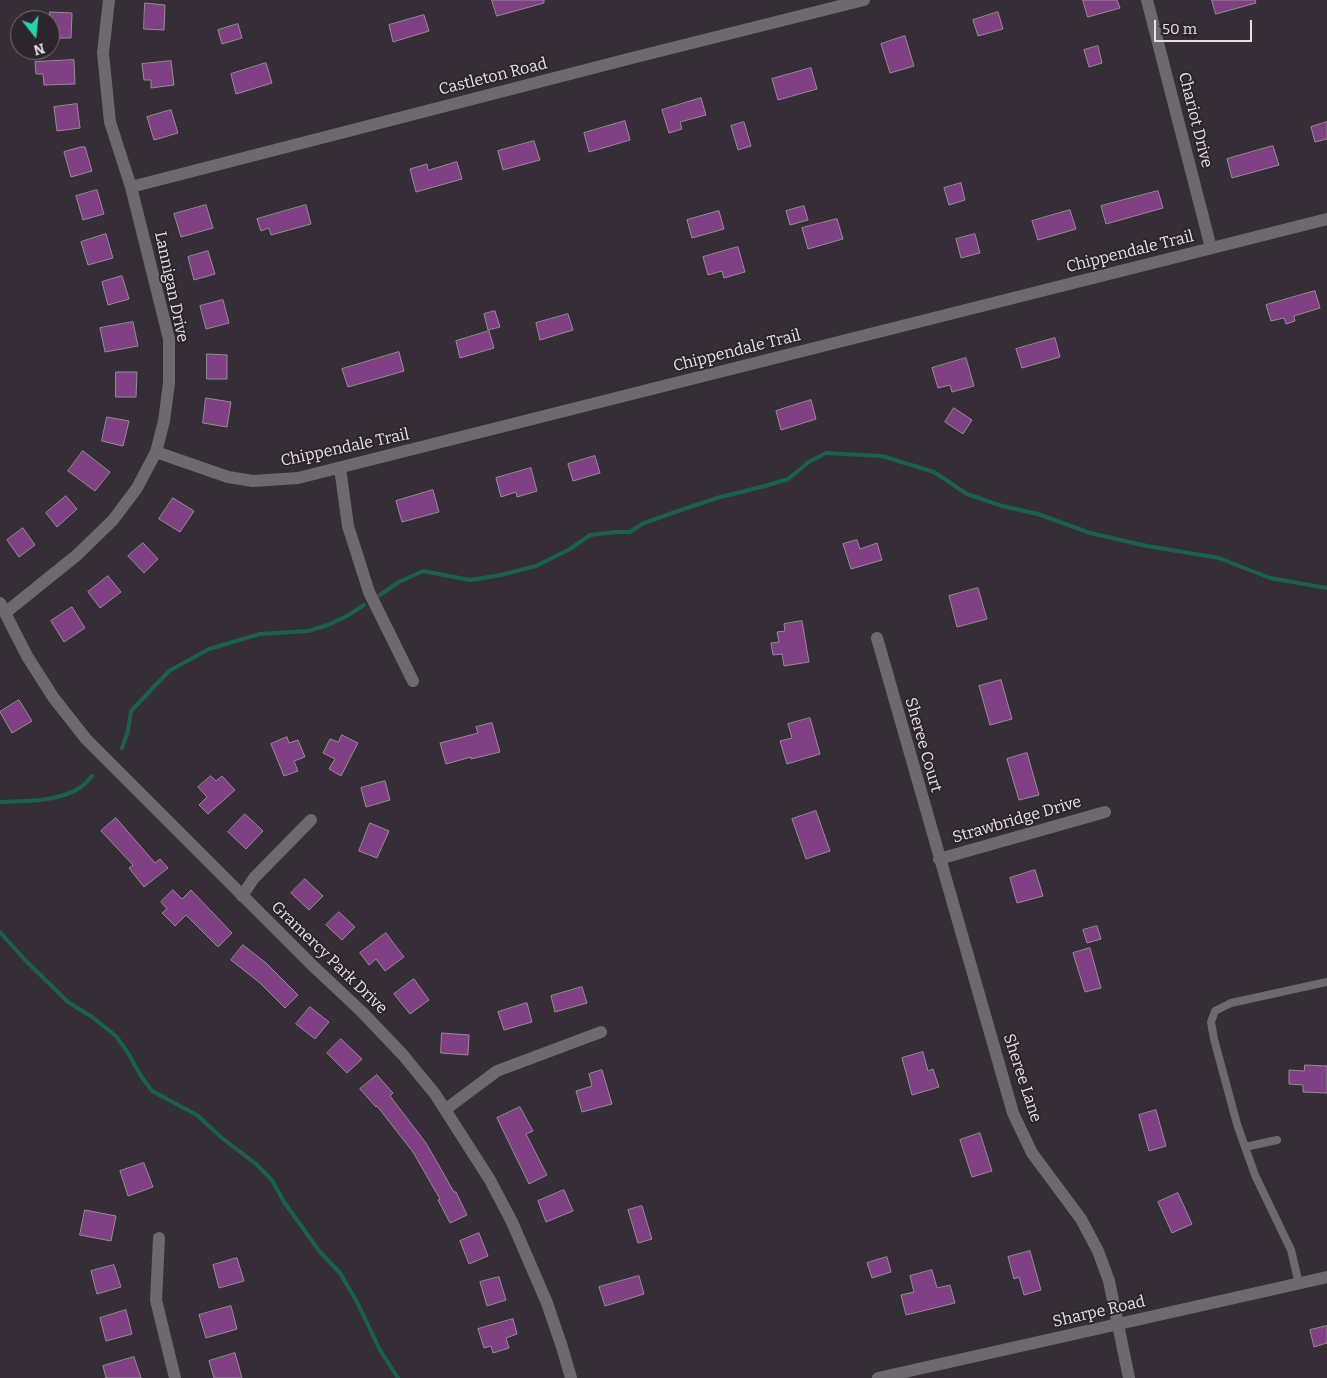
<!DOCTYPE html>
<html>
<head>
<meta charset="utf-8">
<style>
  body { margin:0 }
  #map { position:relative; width:1327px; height:1378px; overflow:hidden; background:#362e36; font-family:Bitter,serif }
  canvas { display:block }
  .north { position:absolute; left:10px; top:10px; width:50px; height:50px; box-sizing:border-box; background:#2c252c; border:1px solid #777077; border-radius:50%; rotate:164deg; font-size:14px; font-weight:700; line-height:20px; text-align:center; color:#e7e1e7 }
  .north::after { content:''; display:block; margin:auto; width:18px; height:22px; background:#24d5ae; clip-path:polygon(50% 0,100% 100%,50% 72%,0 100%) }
  .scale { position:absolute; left:1154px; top:20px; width:98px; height:22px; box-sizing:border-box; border:2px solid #e7e1e7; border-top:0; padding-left:6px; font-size:15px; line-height:18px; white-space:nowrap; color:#e7e1e7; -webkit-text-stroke:4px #2c252c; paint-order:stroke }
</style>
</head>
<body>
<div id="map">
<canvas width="1327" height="1378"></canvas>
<div class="north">N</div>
<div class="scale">50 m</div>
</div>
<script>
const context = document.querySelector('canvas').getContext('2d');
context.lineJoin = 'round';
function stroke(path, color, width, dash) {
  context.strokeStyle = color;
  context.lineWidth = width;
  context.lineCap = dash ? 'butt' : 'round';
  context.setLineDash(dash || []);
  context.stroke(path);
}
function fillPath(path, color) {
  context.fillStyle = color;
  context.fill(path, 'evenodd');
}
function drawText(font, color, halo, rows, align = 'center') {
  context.font = font + ' Bitter,serif';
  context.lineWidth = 4;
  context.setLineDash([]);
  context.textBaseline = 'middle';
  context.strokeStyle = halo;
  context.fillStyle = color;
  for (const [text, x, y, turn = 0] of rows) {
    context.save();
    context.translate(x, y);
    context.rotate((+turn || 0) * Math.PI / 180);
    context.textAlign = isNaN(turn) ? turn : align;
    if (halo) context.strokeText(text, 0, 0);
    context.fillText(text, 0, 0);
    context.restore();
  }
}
stroke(new Path2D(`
  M380 595 399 582 423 571 470 580 501 575 536 566 570 549 590 535 616 532H630L644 523 681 510 717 498 765 486 788 479 809 462 826 453 882 456 934 472 967 494 1002 506 1038 514 1090 533 1147 546 1219 558 1270 578 1327 588
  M122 748 128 731 131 711 169 671 209 649 260 634 308 631 328 625 347 616 364 605
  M0 802C24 801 60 802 81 787 85 784 89 780 92 776
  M0 932 25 960 68 1002 92 1017 116 1036 128 1053 141 1076 152 1091 197 1115 222 1138 256 1164 272 1180 284 1202 320 1252 340 1273 357 1302 380 1350 398 1378`), '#1b614f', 4);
const building = new Path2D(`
  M492 0H544V3L497 16Z
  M1083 0H1117L1120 8 1088 17Z
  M1212 0H1255L1256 3 1216 14Z
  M145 3 165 5 164 30 144 29Z
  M50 12 72 13 71 38H50Z
  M998 12 1003 29 978 36 973 20Z
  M424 15 429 31 393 42 389 25Z
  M238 24 242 38 222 44 218 30Z
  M905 36 914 66 890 73 881 44Z
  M1098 46 1102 63 1089 67 1084 50Z
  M74 60 75 84 44 85 43 74H36L35 62Z
  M171 61 174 85 151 88V80H144L142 64Z
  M266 63 272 83 236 94 231 74Z
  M811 68 817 89 778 100 772 79Z
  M701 98 706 115 680 122 682 129 669 133 662 110Z
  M77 104 80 128 57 131 54 107Z
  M171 110 178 133 154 140 147 117Z
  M625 121 630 140 589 152 584 133Z
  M744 122 751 146 738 150 731 126Z
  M1327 122V139L1315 142 1311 127Z
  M534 141 540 160 503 170 498 151Z
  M1273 146 1279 165 1232 178 1227 159Z
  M81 147H85L92 171 71 177 64 152Z
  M457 162 462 179 416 192 410 169 427 164 428 170Z
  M961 183 965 200 949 205 944 188Z
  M97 190 104 214 83 220 76 196Z
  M1158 191 1163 208 1106 224 1101 206Z
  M206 205 213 228 181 237 174 214Z
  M306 205 311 224 271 235 269 228 261 231 257 219Z
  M804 206 808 220 790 225 786 211Z
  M1070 210 1076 229 1038 240 1032 221Z
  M719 211 724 229 692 238 687 220Z
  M837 219 843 239 808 249 802 228Z
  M106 234 113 258 88 265 81 242Z
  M975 234 980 253 961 258 956 239Z
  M738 247 745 272 724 278 722 271 708 275 703 257Z
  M208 251 215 274 194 280 188 257Z
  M122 276 129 299 108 305 102 282Z
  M1315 291 1320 308 1294 316 1295 321 1286 324 1284 318 1271 321 1266 305Z
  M223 300 229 323 206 329 200 306Z
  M495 311 500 327 488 330 484 314Z
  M568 314 573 330 540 340 536 323Z
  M133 322 138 346 105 352 100 328Z
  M489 331 494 348 460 358 456 341Z
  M1055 338 1060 357 1022 368 1016 349Z
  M399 352 404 371 348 387 342 369Z
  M207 354 227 355V379H207Z
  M966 358 974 386 952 392 950 385 938 388 932 368Z
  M116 372H137L136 397H116Z
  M206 398 231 402 227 427 203 423Z
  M811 400 816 419 781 430 776 411Z
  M954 408 972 420 963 434 945 422Z
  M107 417 129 421 123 446 102 441Z
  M83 451 110 472 95 491 68 471Z
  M595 456 600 473 573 481 568 464Z
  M531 468 537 491 517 497 516 492 501 497 496 478Z
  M433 490 439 512 402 522 396 501Z
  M66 496 77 509 57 527 46 513Z
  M173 498 194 511 180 532 159 519Z
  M23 528 35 545 19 557 7 540Z
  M857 540 860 549 877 543 882 560 851 569 843 544Z
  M143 543 158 559 144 573 128 556Z
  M108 576 121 592 100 608 88 592Z
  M978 588 987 619 957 627 949 596Z
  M72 607 85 628 64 642 51 621Z
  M802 621 809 662 784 666 782 654 773 655 771 643 779 642 777 632 785 631 784 624Z
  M1001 680 1012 719 990 725 979 686Z
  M19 700 32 721 12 733 0 712Z
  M810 718 820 754 787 764 780 741 792 738 788 724Z
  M492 723 500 752 471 759V757L446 764 440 743 478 733 476 727Z
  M342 735 358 743 341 776 329 769 335 759 323 753 330 739 338 742Z
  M287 737 289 743 298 740 305 757 294 761 298 771 284 776 271 744Z
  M1027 753 1039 795 1019 800 1007 759Z
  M211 776 216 781 222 776 235 790 208 814 199 805 207 797 198 787Z
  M385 781 390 800 366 807 361 788Z
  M816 811 830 851 806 859 792 819Z
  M245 814 263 831 246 849 228 832Z
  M116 818 155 863 160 859 168 868 144 887 129 868 133 865 101 831Z
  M370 823 389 831 377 858 359 851Z
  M1035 870 1043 896 1017 903 1010 878Z
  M305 879 323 896 309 910 291 893Z
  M173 890 182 899 191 890 232 933 218 947 186 915 175 926 162 913 167 909 161 902Z
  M339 912 355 927 342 940 326 925Z
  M1097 926 1101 939 1087 943 1083 930Z
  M386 933 404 957 385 971 376 959 369 965 360 953Z
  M243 945 266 963 298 995 285 1008 260 983 231 960Z
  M1090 948 1101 988 1085 992 1073 953Z
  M414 979 429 1000 410 1014 394 994Z
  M582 987 587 1003 555 1012 551 996Z
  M527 1003 532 1022 504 1030 498 1012Z
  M310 1007 329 1022 315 1039 296 1024Z
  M442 1033 469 1035 468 1055 441 1053Z
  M341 1039 362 1059 347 1073 327 1053Z
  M923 1052 928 1071 933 1069 939 1087 912 1095 902 1058Z
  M1305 1065 1327 1066V1093L1303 1092V1085L1289 1084V1070L1304 1071Z
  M602 1070 612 1104 582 1112 576 1091 592 1086 589 1074Z
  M377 1075 393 1093 390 1096 426 1143 454 1192H456L467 1215 450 1223 438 1200 440 1199 413 1152 377 1106 376 1107 360 1089Z
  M520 1107 533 1131 526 1134 547 1175 529 1184 497 1118Z
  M1156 1110 1166 1146 1149 1151 1139 1115Z
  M980 1133 992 1171 972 1177 960 1140Z
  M144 1163 153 1187 128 1196 120 1171Z
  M564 1190 573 1211 546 1222 538 1201Z
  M1178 1193 1192 1224 1172 1233 1158 1202Z
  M642 1206 652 1239 638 1243 628 1210Z
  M85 1210 116 1216 111 1241 80 1235Z
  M479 1233 488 1256 469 1264 460 1241Z
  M1030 1251 1041 1290 1024 1295 1019 1277 1014 1279 1008 1257Z
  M887 1257 891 1272 872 1278 867 1263Z
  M237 1258 244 1281 219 1288 213 1265Z
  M114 1265 121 1287 97 1294 91 1271Z
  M932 1270 937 1288 950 1285 955 1303 906 1315 901 1295 914 1292 910 1276Z
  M639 1276 644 1294 605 1306 599 1287Z
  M499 1277 506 1300 487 1306 480 1282Z
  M231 1306 237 1329 206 1338 199 1315Z
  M126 1310 132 1334 106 1341 100 1318Z
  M513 1319 517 1334 506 1338 509 1348 493 1353 491 1346 484 1348 478 1329Z
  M1327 1326V1343L1314 1347 1310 1330Z
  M235 1353 242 1378H214L209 1361Z
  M134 1357 141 1378H106L103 1366Z`);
fillPath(building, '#7f4183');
stroke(building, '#968c96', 1);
stroke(new Path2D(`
  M1277 1140 1245 1147 1255 1175 1291 1250 1299 1284
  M1245 1147 1237 1124 1214 1039 1211 1022 1215 1011 1231 1003 1327 982`), '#6d696d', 8);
stroke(new Path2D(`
  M1147 0 1211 248
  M131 187 632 58 864 0
  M156 452 228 477 253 481 298 478 1327 219
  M340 468 348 526 369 592 413 681
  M0 603 27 656 53 697 86 739 312 965 362 1012 403 1055 435 1094 490 1180 512 1222 547 1303 562 1347 571 1378
  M5 613 77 555 113 520 137 488 156 452 164 421 169 383V339L131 187 110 122 103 53 109 0
  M877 638 1013 1113 1032 1153 1081 1219 1098 1251 1109 1281 1129 1378
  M939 859 1105 812
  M242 896 254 878 311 820
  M446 1109 497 1071 601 1032
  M159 1238 156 1300 175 1378`), '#6d696d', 12);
stroke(new Path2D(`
  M878 1378 1327 1277`), '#6d696d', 12);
drawText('16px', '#e7e1e7', '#2c252c', [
  ["Castleton Road",493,77,-14],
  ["Chariot Drive",1195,120,76],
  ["Chippendale Trail",1130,252,-14],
  ["Lannigan Drive",171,287,78],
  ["Chippendale Trail",737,351,-14],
  ["Chippendale Trail",345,448,-12],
  ["Sheree Court",923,745,74],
  ["Strawbridge Drive",1017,820,-16],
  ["Gramercy Park Drive",329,958,44],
  ["Sheree Lane",1022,1078,72],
  ["Sharpe Road",1099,1312,-13]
]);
</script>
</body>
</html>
